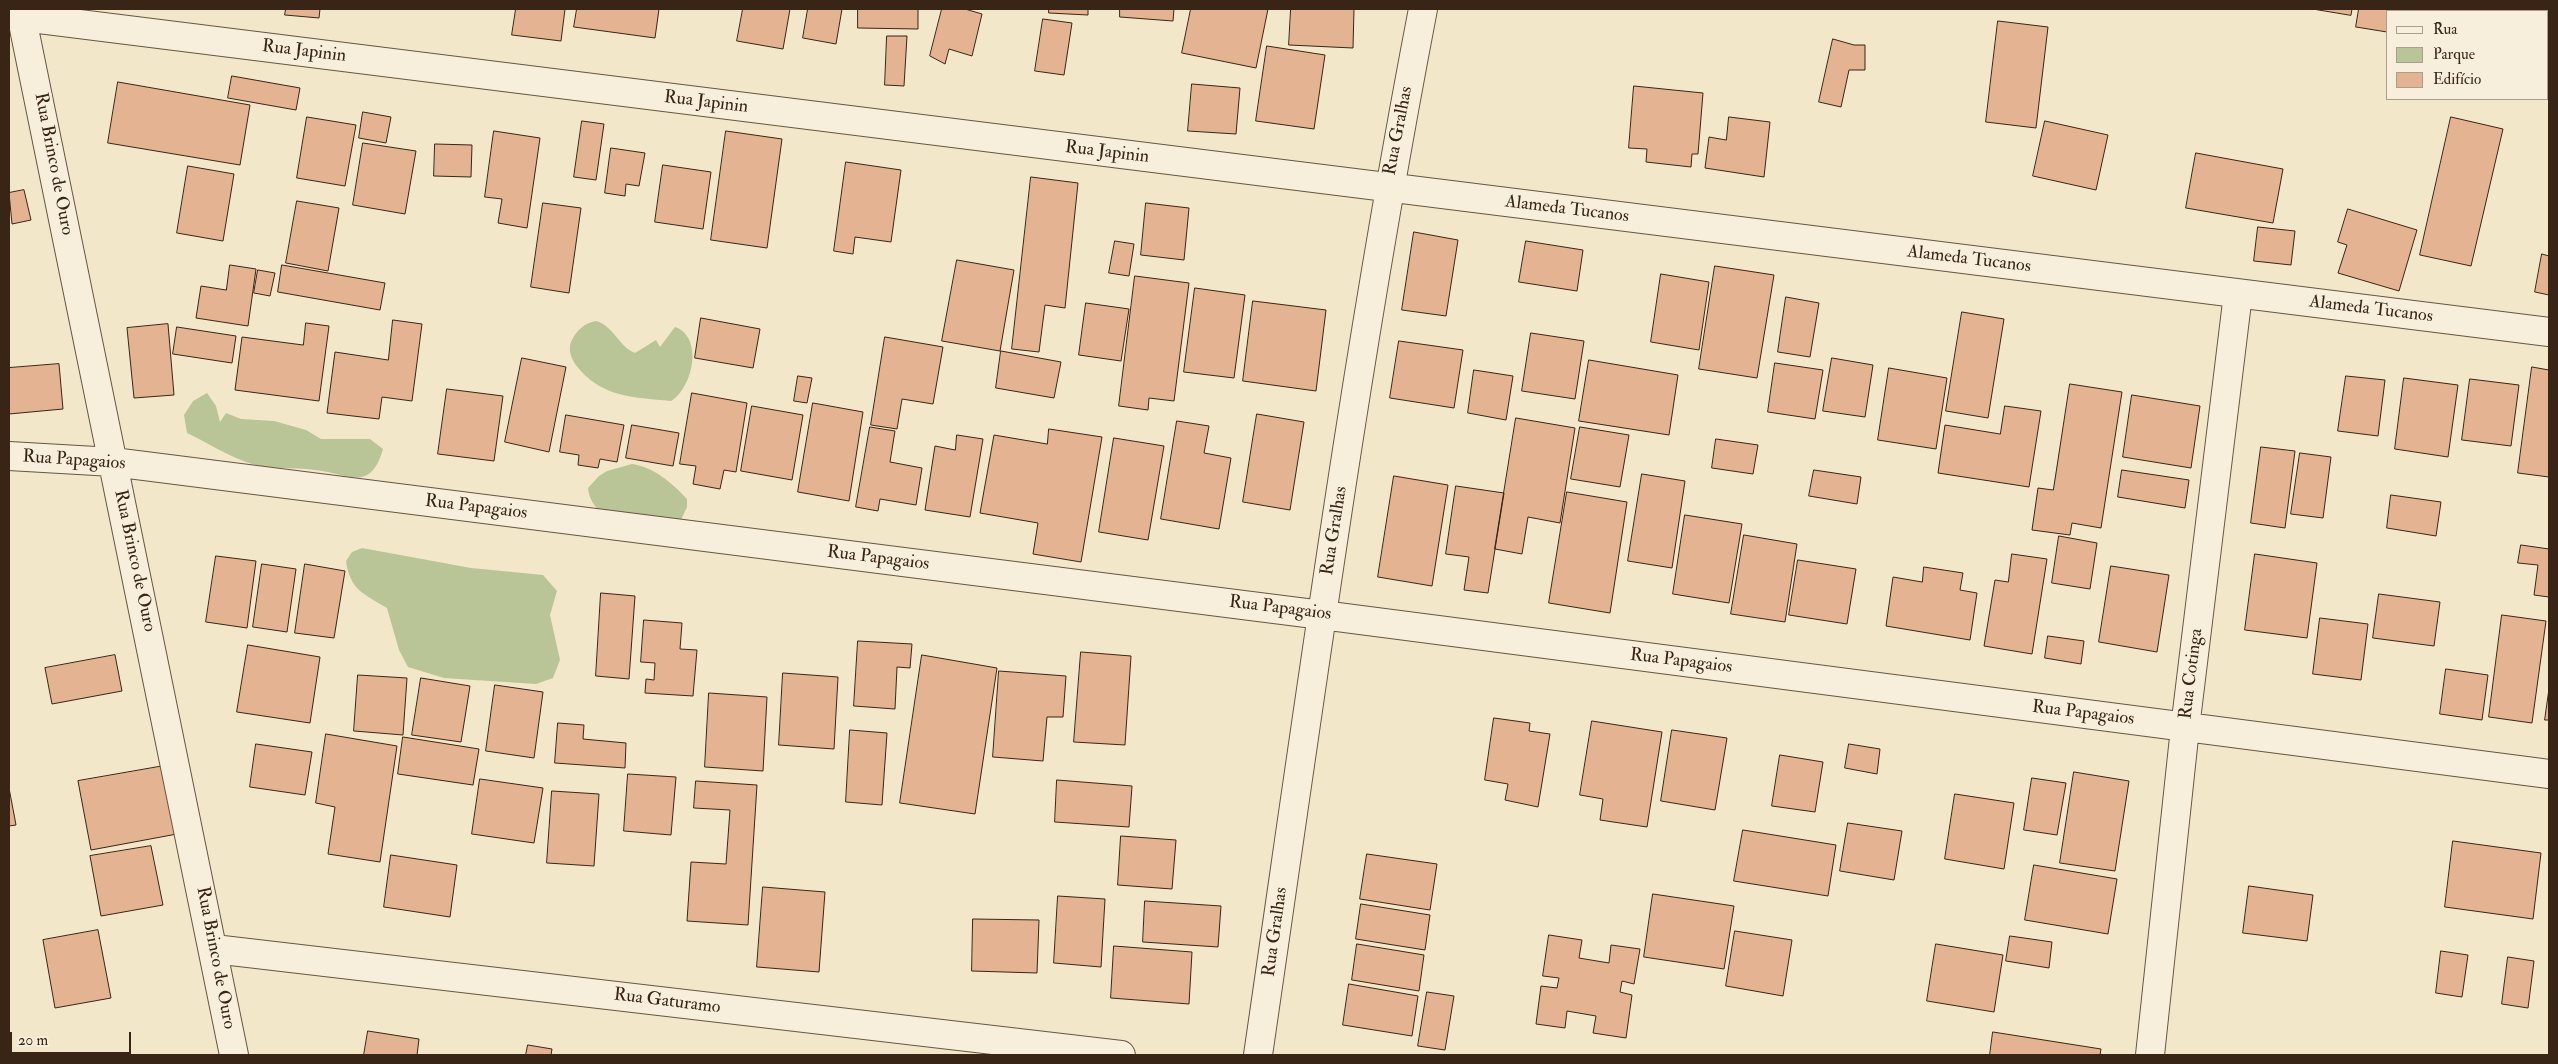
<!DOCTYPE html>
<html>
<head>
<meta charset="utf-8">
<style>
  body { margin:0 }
  #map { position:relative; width:2558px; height:1064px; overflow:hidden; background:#f2e7c8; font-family:"IM FELL Double Pica",serif }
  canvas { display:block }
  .frame { position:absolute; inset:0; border:10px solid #392515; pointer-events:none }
  .legend { position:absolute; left:2386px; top:10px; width:162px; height:90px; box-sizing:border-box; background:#f7efdb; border:1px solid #ab9e8c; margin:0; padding:6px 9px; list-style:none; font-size:15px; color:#392515 }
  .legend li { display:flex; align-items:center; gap:10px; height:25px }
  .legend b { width:25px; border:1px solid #ab9e8c }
  .scale { position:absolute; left:10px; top:1032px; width:121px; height:22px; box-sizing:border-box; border:2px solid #392515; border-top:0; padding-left:6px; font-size:15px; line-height:18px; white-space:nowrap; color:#392515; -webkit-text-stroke:4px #f7efdb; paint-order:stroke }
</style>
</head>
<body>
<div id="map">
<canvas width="2558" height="1064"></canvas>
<div class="frame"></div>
<ul class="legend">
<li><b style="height:6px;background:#f7efdb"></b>Rua</li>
<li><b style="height:14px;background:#b9c596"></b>Parque</li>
<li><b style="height:14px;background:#e3b392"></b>Edifício</li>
</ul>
<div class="scale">20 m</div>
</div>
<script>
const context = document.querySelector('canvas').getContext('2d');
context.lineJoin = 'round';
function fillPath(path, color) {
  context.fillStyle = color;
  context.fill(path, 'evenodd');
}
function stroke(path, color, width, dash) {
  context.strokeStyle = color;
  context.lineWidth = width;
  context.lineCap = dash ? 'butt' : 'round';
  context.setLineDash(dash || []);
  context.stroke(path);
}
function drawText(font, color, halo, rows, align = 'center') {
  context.font = font + ' "IM FELL Double Pica",serif';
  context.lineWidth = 5;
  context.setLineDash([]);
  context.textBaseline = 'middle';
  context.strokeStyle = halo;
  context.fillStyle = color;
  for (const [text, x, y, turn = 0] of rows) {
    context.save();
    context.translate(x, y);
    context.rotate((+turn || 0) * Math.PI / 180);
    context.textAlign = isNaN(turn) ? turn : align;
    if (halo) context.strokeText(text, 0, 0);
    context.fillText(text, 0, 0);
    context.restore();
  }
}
fillPath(new Path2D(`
  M596 321C614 326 618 346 635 353L656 340 660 347 675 327C704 337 693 388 671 401 632 397 601 398 575 364 571 357 568 350 571 342 576 331 584 323 596 321Z
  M207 393 216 406 220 422 226 413 241 419 274 421 306 430 321 439H370L383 449C370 494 347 473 315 470 293 467 267 470 246 462 226 455 206 442 187 433L184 415 193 401Z
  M632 464C654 467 672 483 687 499V507L680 522C666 521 614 519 605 514 595 509 589 499 588 488L599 476 607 471Z
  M362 548 471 568 543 575 557 591 550 615 560 660 553 678 536 684 444 678 408 667 399 650 387 608C364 594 350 590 346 561L352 552Z`), '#b9c596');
const building = new Path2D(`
  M286 9H320L319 18 285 15Z
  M516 9H565L561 41 512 35Z
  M577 9H659L655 38 574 27Z
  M743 9H790L783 49 737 41Z
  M808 9H842L836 44 803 38Z
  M858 9H918V29L858 28Z
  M942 9H965L982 14 972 56 949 49 945 64 930 56Z
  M1049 9H1088V15L1049 13Z
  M1120 9H1174L1173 21 1120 17Z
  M1191 9H1268L1256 68 1182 53Z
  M1291 9H1354L1353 48 1289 45Z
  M2313 9H2352L2351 15Z
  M2359 9H2424V11H2387V32L2356 27Z
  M1043 19 1072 23 1064 75 1035 71Z
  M1998 21 2048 27 2036 128 1986 122Z
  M2547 26H2549V60L2547 59Z
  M887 36H907L904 86 885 85Z
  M1833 39 1854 45H1865V70H1849L1841 107 1819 102Z
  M1267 46 1325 55 1314 129 1256 121Z
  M232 76 300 88 296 110 228 98Z
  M118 82 250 105 240 165 108 143Z
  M1192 84 1240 88 1236 134 1188 131Z
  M1634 86 1703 93 1698 154H1692L1691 167 1646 162 1647 149 1629 148Z
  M363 112 391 117 386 143 359 138Z
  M307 117 356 125 345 186 297 178Z
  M1729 117 1770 122 1764 177 1705 168 1709 137 1726 140Z
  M2451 117 2503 129 2471 266 2420 255Z
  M582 121 604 124 596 180 574 177Z
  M2045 121 2108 135 2096 190 2033 176Z
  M494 131 540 138 527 228 498 223 502 199 485 197Z
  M726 131 782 139 767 248 711 240Z
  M363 143 416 151 405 214 353 205Z
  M435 144 472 145 471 177 434 176Z
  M611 148 645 153 639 186 626 184 625 196 605 193Z
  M2196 153 2283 169 2273 223 2186 208Z
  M846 162 901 170 891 242 855 237 853 254 834 251Z
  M663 165 711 172 703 229 655 222Z
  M188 166 234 174 223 241 177 233Z
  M1031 177 1078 183 1065 308 1045 305 1039 352 1012 349Z
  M24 190 31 220 12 224 9 193Z
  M297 201 339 208 328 271 286 263Z
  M543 203 581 208 569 293 531 287Z
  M1146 203 1189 208 1184 260 1141 255Z
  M2348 209 2417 230 2399 291 2338 273 2347 245 2338 242Z
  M2258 227 2295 231 2291 265 2254 261Z
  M1414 232 1458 240 1446 316 1402 310Z
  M1115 241 1134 244 1129 276 1109 273Z
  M1526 241 1583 250 1577 291 1519 282Z
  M2542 254 2549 256V295L2535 292Z
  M957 260 1014 270 1000 351 942 341Z
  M230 265 256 269 248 326 196 318 201 286 226 290Z
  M282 265 385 283 380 310 278 292Z
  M1715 266 1774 275 1757 378 1699 369Z
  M258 270 275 273 270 296 254 293Z
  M1661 274 1709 282 1699 350 1651 342Z
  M1135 276 1189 283 1174 401 1149 398 1148 410 1119 406Z
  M1195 288 1245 295 1234 378 1184 372Z
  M1786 297 1819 303 1810 357 1778 352Z
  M1253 301 1326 310 1316 391 1243 381Z
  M1086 303 1129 309 1121 361 1079 355Z
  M1962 312 2004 319 1988 418 1946 411Z
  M701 318 760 329 753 368 695 358Z
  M393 320 422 324 412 401 382 397 379 419 327 413 335 352 388 360Z
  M306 323 329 326 319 401 235 390 242 337 303 345Z
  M168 324 174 395 134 398 127 328Z
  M177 327 236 336 232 363 173 354Z
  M1531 333 1584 341 1575 399 1522 391Z
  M885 337 943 347 933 404 902 399 897 429 871 425Z
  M1399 341 1463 350 1454 408 1390 398Z
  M1001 351 1061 362 1054 398 996 388Z
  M522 358 566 367 549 452 505 442Z
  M1832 358 1873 365 1865 417 1823 411Z
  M1589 360 1678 375 1669 435 1579 421Z
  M1775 363 1823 370 1815 419 1768 412Z
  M59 364 63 409 9 414V368Z
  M2532 367 2549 370V477L2518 473Z
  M1889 368 1947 378 1936 449 1878 440Z
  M1474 370 1513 376 1506 420 1468 413Z
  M798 376 812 378 807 403 794 401Z
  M2346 376 2385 380 2378 436 2338 431Z
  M2404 378 2458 385 2448 457 2395 449Z
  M2470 379 2519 385 2511 446 2462 440Z
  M2070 384 2122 392 2101 528 2072 523 2070 535 2032 530 2038 488 2053 490Z
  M447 389 503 396 494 461 438 454Z
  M692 393 747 403 736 472 724 470 720 489 693 484 696 466 680 464Z
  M2132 395 2200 406 2191 468 2123 457Z
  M813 403 863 412 849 501 798 492Z
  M752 406 803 415 792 480 741 471Z
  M2005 406 2041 411 2029 487 1938 473 1945 425 2000 434Z
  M1257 414 1304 422 1290 510 1243 502Z
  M566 415 624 425 617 462 600 459 598 468 578 465 579 455 560 452Z
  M1516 418 1575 428 1560 523 1528 517 1522 554 1495 549Z
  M1177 421 1209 426 1204 453 1231 458 1219 529 1161 519Z
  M632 425 679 433 673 466 626 458Z
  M870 427 895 431 890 462 922 468 916 505 880 499 878 511 856 507Z
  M1580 427 1629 435 1620 487 1571 479Z
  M1049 429 1102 437 1081 562 1033 554 1038 523 980 513 994 435 1047 444Z
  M957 435 983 439 970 517 925 510 935 446 955 450Z
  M1114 438 1164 446 1148 540 1099 532Z
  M1716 439 1758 445 1753 474 1712 468Z
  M2261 447 2295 451 2285 528 2251 523Z
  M2300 453 2331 457 2323 518 2291 514Z
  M1814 470 1861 477 1857 504 1809 496Z
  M2122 470 2189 480 2185 508 2118 497Z
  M1642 474 1685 481 1672 568 1628 561Z
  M1394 476 1448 485 1432 586 1378 577Z
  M1456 486 1504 493 1488 593 1464 590 1469 557 1446 554Z
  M1567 492 1627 502 1610 613 1549 603Z
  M2391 495 2441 502 2436 536 2387 528Z
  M1685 515 1742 524 1729 603 1673 594Z
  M1744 535 1797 544 1785 622 1731 614Z
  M2059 536 2097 543 2090 589 2052 583Z
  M2521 545 2549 549V597L2534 595 2538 565 2518 563Z
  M2012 554 2047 559 2032 654 1984 646 1995 580 2008 582Z
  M2255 554 2317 563 2307 638 2245 630Z
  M216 556 256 561 247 628 206 622Z
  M1798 560 1856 569 1847 624 1789 615Z
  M262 564 296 569 287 632 253 627Z
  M305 564 345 571 334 638 295 633Z
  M2111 566 2169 575 2157 652 2099 642Z
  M1924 567 1963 573 1960 590 1977 593 1970 640 1886 626 1893 577 1922 582Z
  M601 593 635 596 629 679 596 676Z
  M2379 594 2440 602 2434 646 2373 638Z
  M2502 615 2546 621 2532 723 2489 717Z
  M2320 618 2368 624 2361 680 2313 674Z
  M644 620 682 623 680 649 697 650 693 696 645 693 646 679 654 680 655 663 641 662Z
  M2048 636 2084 641 2081 664 2045 658Z
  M858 641 912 644 910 668 897 667 895 709 854 706Z
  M248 645 320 657 310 723 237 712Z
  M1081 652 1131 656 1125 745 1074 742Z
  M115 655 122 691 52 704 45 668Z
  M922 655 997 668 975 814 900 803Z
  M2446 669 2488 675 2482 720 2440 714Z
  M999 671 1066 676 1063 717H1047L1043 761 993 757Z
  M783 673 838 677 834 749 779 745Z
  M358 675 407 678 403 735 354 731Z
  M421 678 470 686 461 742 412 735Z
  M495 685 543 692 534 758 486 751Z
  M2549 689V720H2545Z
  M709 693 767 697 763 771 705 767Z
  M1494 718 1530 723 1529 731 1550 734 1538 807 1505 800 1508 784 1485 780Z
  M1592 721 1662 732 1647 827 1600 820 1603 799 1580 795Z
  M558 723 584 725 583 739 626 743 625 768 555 763Z
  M850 730 887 733 882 805 846 802Z
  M1672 730 1727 738 1715 810 1661 801Z
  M326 734 397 746 380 862 328 854 335 807 316 803Z
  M403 737 479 749 473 785 398 774Z
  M256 744 312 752 305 795 250 787Z
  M1849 744 1880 749 1877 774 1845 768Z
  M1780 755 1823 762 1815 812 1772 806Z
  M164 766 177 834 91 850 78 781Z
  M2074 772 2129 781 2115 871 2060 863Z
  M628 774 676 777 671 835 624 831Z
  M2032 778 2066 783 2057 835 2024 830Z
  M480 779 543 788 534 843 472 834Z
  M1057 780 1132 786 1129 827 1055 822Z
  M696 781 757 785 748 925 687 921 691 862 726 864 730 810 694 808Z
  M9 788 16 825 9 826Z
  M552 791 599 794 594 866 547 863Z
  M1955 794 2014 803 2004 869 1945 859Z
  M1848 823 1902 831 1894 880 1840 871Z
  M1743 830 1836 845 1828 896 1734 881Z
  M1121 836 1176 840 1172 889 1118 885Z
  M2453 841 2541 853 2533 919 2445 907Z
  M151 846 163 905 101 916 90 856Z
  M1367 854 1437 864 1430 910 1360 899Z
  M391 855 457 865 450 917 384 907Z
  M2034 865 2117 879 2108 934 2025 920Z
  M2249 886 2313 895 2307 941 2243 933Z
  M763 887 825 892 819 972 757 967Z
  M1653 894 1734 906 1724 969 1644 957Z
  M1058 896 1105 899 1101 967 1054 963Z
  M1145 901 1221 906 1218 947 1143 942Z
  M1361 904 1430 915 1425 950 1356 939Z
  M973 919 1039 920 1037 973 972 971Z
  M98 930 111 998 55 1008 43 940Z
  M1735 931 1792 940 1783 996 1726 986Z
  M1549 935 1582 940 1579 958 1609 963 1611 945 1640 949 1634 984 1622 981 1620 992 1632 995 1626 1038 1593 1033 1596 1016 1567 1011 1565 1028 1536 1024 1541 986 1557 988 1559 978 1543 976Z
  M2010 936 2052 942 2049 968 2006 961Z
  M1357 944 1424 955 1419 991 1352 980Z
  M1936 944 2003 955 1994 1012 1927 1001Z
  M1114 946 1192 952 1189 1004 1111 998Z
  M2441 951 2468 955 2462 997 2436 993Z
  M2508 957 2534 961 2528 1008 2502 1004Z
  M1349 984 1418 996 1412 1036 1343 1025Z
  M1427 992 1454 996 1445 1050 1418 1046Z
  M368 1031 419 1039 417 1055H364Z
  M1993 1032 2101 1049 2100 1055H1990Z
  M528 1045 552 1049 551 1055H526Z`);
fillPath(building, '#e3b392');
stroke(building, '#392515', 1);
const minor = new Path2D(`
  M20 9 234 1055
  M23 17 2549 332
  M9 456 113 462 1322 615 2549 774
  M214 949 1121 1055
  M1258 1055C1309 706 1356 356 1423 9
  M2150 1055 2185 728 2238 294`);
stroke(minor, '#675642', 30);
stroke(minor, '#f7efdb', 28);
drawText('18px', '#392515', '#f7efdb', [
  ["Rua Japinin",304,52,7],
  ["Rua Japinin",706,103,7],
  ["Rua Gralhas",1399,131,-79],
  ["Rua Japinin",1107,153,7],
  ["Rua Brinco de Ouro",53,164,79],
  ["Alameda Tucanos",1567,210,7],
  ["Alameda Tucanos",1969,260,7],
  ["Alameda Tucanos",2371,310,7],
  ["Rua Papagaios",74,461,4],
  ["Rua Papagaios",476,508,7],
  ["Rua Gralhas",1335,531,-81],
  ["Rua Papagaios",878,559,7],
  ["Rua Brinco de Ouro",134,561,78],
  ["Rua Papagaios",1280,609,7],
  ["Rua Papagaios",1681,662,7],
  ["Rua Cotinga",2192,674,-83],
  ["Rua Papagaios",2083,714,7],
  ["Rua Gralhas",1276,932,-82],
  ["Rua Brinco de Ouro",215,958,79],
  ["Rua Gaturamo",667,1002,7]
]);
</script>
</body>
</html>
